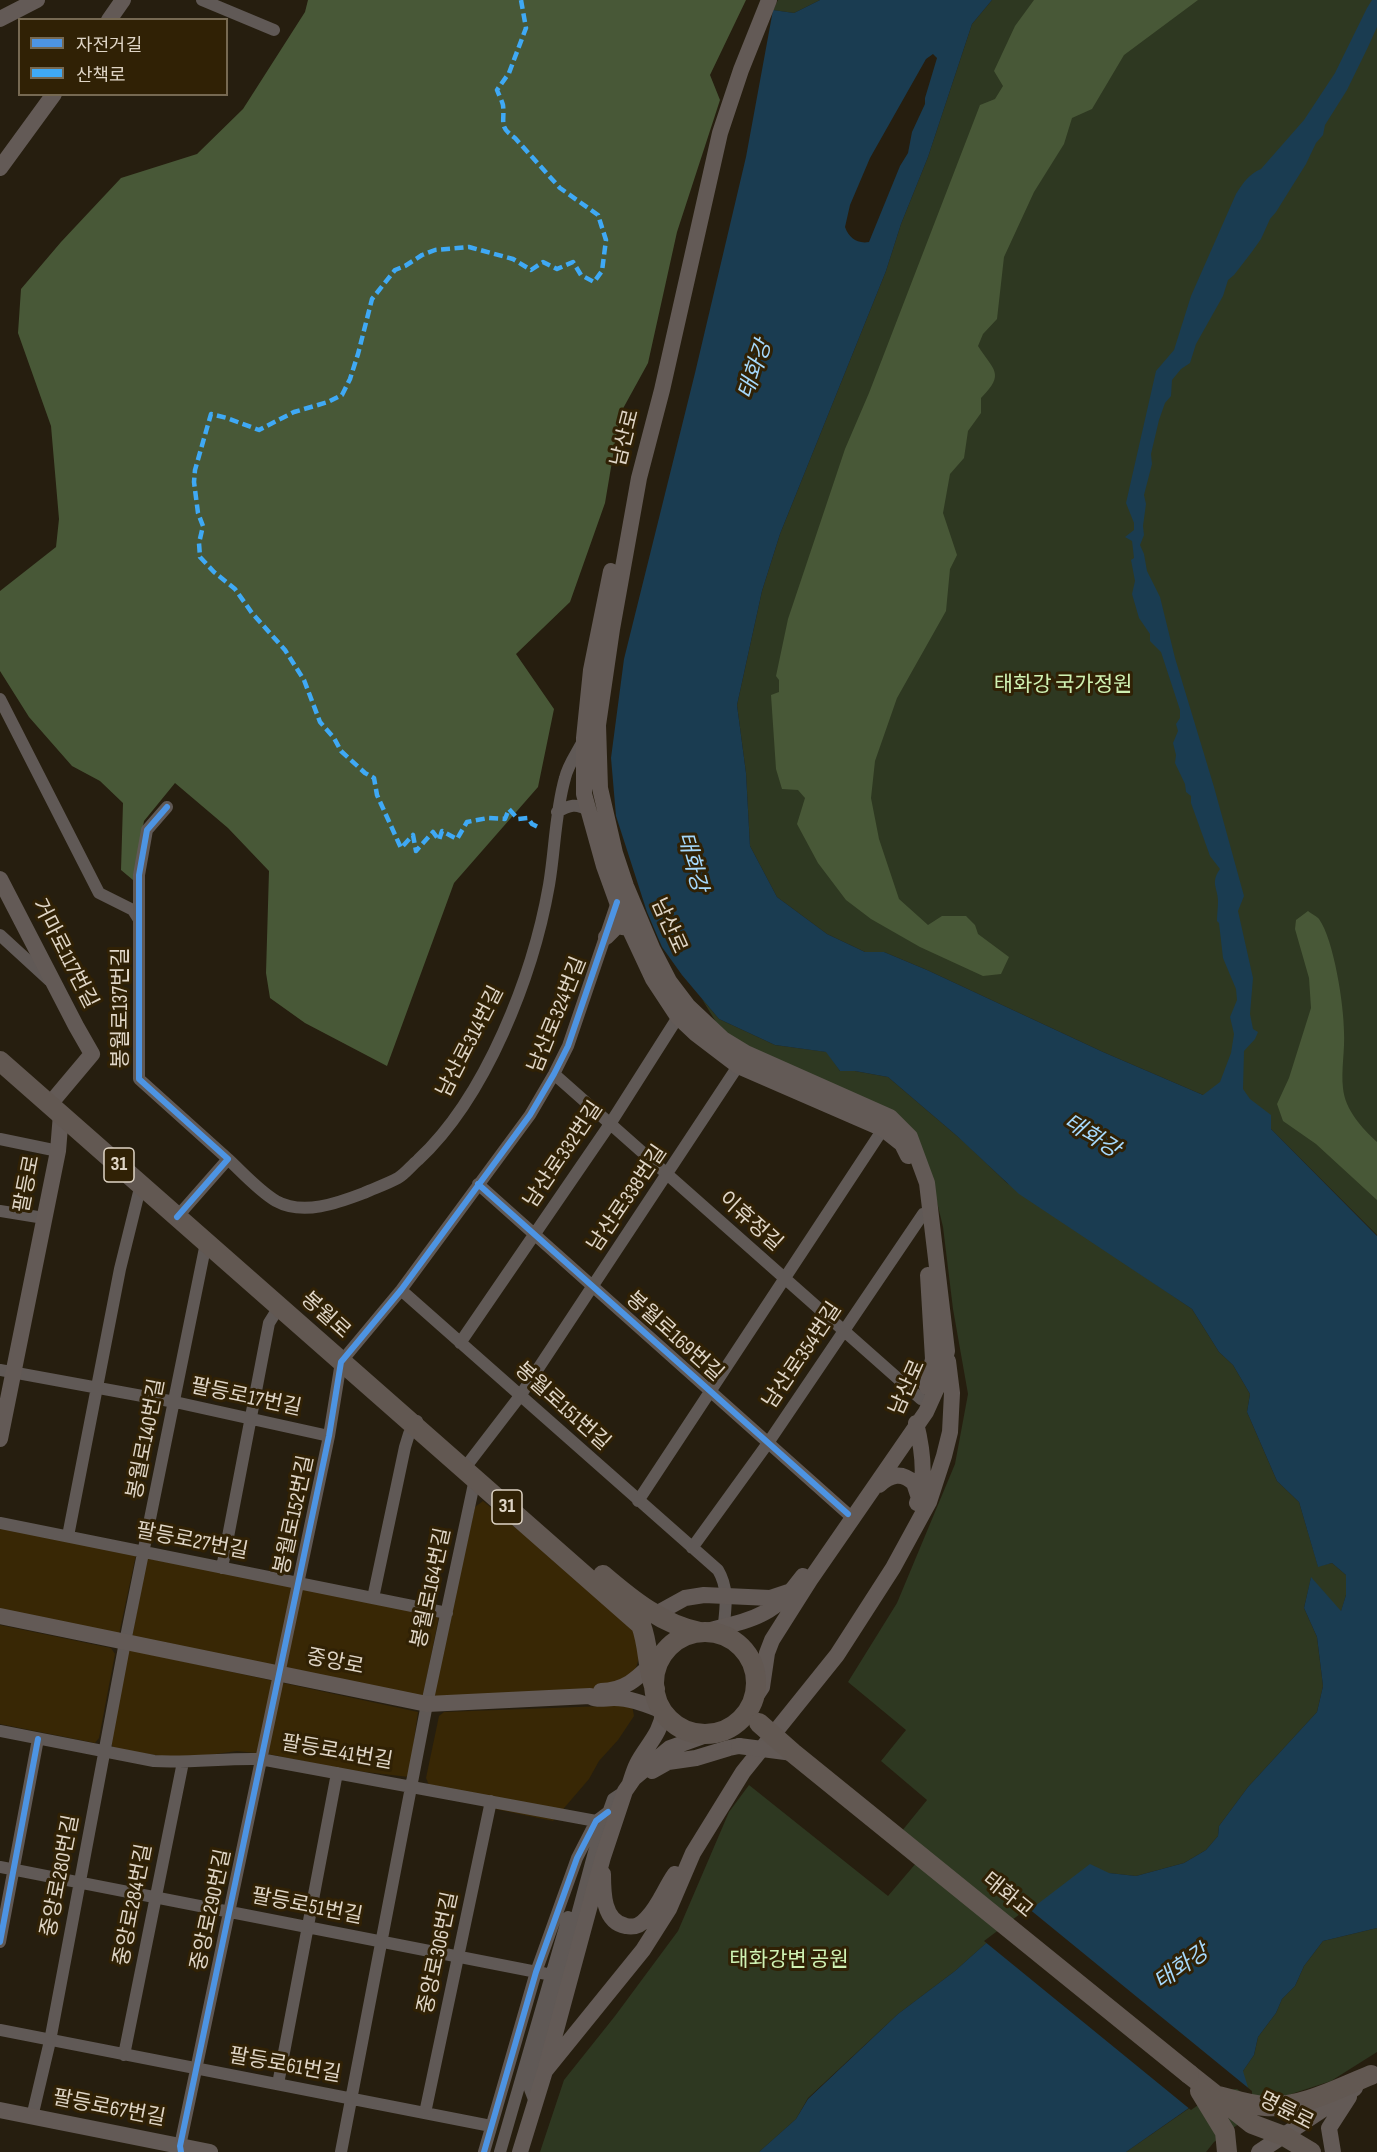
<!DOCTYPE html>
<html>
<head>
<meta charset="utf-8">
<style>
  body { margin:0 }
  #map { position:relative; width:1377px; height:2152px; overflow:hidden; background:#261e0f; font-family:"Sofia Sans Condensed","Noto Sans KR",sans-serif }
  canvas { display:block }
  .legend { position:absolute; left:18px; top:18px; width:210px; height:78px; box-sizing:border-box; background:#302105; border:2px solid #766952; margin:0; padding:8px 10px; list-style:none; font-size:18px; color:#dfd5c6 }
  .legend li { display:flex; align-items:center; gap:12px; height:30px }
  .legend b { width:30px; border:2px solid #766952 }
</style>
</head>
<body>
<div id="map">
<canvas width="1377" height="2152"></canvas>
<ul class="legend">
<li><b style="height:8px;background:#4d94e3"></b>자전거길</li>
<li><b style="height:8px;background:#3fa9f5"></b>산책로</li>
</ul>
</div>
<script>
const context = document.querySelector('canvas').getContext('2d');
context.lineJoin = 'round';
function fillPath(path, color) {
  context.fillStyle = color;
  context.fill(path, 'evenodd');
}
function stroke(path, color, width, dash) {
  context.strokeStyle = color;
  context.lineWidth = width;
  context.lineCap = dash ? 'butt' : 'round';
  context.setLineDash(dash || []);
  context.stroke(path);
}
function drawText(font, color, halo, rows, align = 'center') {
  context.font = font + ' "Sofia Sans Condensed","Noto Sans KR",sans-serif';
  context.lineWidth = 6;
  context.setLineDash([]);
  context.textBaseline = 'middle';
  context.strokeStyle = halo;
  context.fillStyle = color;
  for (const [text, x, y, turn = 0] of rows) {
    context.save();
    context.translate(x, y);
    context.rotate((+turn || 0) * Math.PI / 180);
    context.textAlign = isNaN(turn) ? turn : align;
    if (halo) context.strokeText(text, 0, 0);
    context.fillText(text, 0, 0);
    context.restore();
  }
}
fillPath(new Path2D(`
  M483 1501 637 1626 639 1658 635 1671 626 1680 600 1689 432 1698 475 1507Z
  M0 1528 136 1555 119 1634 0 1609Z
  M147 1558 439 1616 423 1696 132 1637Z
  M0 1625 111 1648 115 1654 99 1738 95 1743 0 1724Z
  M130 1650 418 1712 409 1777 339 1769 274 1755 237 1751 201 1756H162L114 1749 111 1743 127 1653Z
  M632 1705 634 1716 618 1740 599 1761 589 1779 553 1821 495 1809 429 1785 426 1778 439 1716 444 1712Z`), '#382705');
fillPath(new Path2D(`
  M778 0H820L794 13 773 10Z
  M992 0H1377V1235L1271 1129 1210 1098 1103 1052 927 970 884 952H865L827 934 777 897 750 846 746 773 737 705 762 591 780 534 886 271 901 224 928 157 972 24Z
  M702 999 719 1019 775 1045 827 1052 840 1071H855L888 1077 964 1142 1007 1183 1192 1309 1219 1352 1233 1365 1250 1394 1247 1412 1277 1481 1299 1502 1318 1566 1332 1563 1346 1575V1595L1341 1612 1311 1578 1304 1608 1317 1637 1323 1686 1317 1712 1248 1787 1219 1826 1218 1836 1206 1850 1184 1863 1136 1876 1109 1873 984 1945 955 1971 898 2014 808 2098 796 2119 759 2152H540L564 2080 615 2016 678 1931 729 1812 749 1785 888 1896 917 1862 893 1842 927 1800 881 1761 906 1730 848 1682 897 1603 955 1464 968 1394 953 1309 943 1227 929 1169 722 1032Z
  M1377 1928V2052L1331 2081 1270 2101 1214 2142 1206 2152H1126L1243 2071 1254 2055 1258 2037 1276 2013 1282 1999 1295 1986 1304 1966 1323 1941Z`), '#2e3821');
fillPath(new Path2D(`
  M308 0H746L710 75 720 100 677 232 648 363 620 414 605 503 570 602 516 654 554 709 538 787 454 883 387 1066 305 1023 270 998 266 973 269 871 228 828 175 783 144 821 133 880 121 870 123 803 100 781 72 766 29 717 0 671V591L56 547 59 519 51 426 18 333 21 289 61 242 121 178 197 154 243 109 305 12Z
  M1034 0H1198L1124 55 1092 109 1072 118 1064 144 1034 192 1004 257 997 319 983 334 978 346C993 370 1006 373 981 398V413L968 431 964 458 950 474 943 513 957 555 950 569 946 611 897 698 875 761 871 798 879 839 899 899 928 925 942 916H966L975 925 978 934 1009 957 1001 974 983 976 920 947 871 919 846 900 818 863 797 824 805 798 798 790 782 789 776 769 771 695 779 692V680L776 676 788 619 845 449 869 393 980 105 995 99 1003 86 994 71 1015 26Z
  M1308 911C1311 914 1317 916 1319 919 1334 940 1344 1006 1344 1032 1345 1050 1341 1070 1343 1088 1345 1110 1362 1128 1377 1142V1200L1316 1144 1283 1121 1277 1104 1289 1078 1311 1008 1309 978 1295 929 1296 920Z`), '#485837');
fillPath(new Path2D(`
  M820 0H992L972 24 928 157 901 224 886 271 780 534 762 591 737 705 746 773 750 846 777 897 827 934 865 952H884L927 970 1103 1052 1203 1095 1220 1082 1231 1053 1234 1034 1230 1017 1237 1000 1236 989 1223 958 1219 923 1217 921C1217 914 1218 907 1218 901 1218 888 1210 883 1220 869L1210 856 1191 803V796L1186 792 1185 784 1175 763 1176 755 1173 743 1178 731 1176 724 1180 718V710L1161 652 1150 641V634L1139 618 1132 594 1135 581 1131 560 1134 558 1132 541 1125 537 1134 530V523L1126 503 1156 371 1174 350 1191 296 1236 194C1243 183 1249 174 1261 169L1304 120 1335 73 1367 8 1372 0H1377V27L1368 47 1347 90 1325 125 1323 135 1316 143 1306 164 1276 212 1270 219 1261 239 1251 253 1234 275 1228 280 1223 296 1196 344 1190 363 1181 369 1172 380 1171 396 1165 403 1159 420 1151 454 1152 464 1144 495 1146 504 1143 526 1144 535 1140 545 1144 554 1147 571 1160 597 1175 658 1214 787 1244 896 1238 911 1253 978 1250 1014 1253 1029 1258 1032 1255 1039 1244 1051 1243 1089 1250 1099 1271 1115V1129L1377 1236V1928L1323 1941 1304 1966 1295 1986 1282 1999 1276 2013 1258 2037 1254 2055 1243 2071 1250 2094 1238 2086 1219 2087 1126 2152H759L796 2119 808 2099 898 2014 955 1971 984 1945 1090 1864 1109 1873 1136 1876 1184 1863 1206 1850 1218 1836 1219 1826 1248 1787 1317 1712 1323 1686 1317 1637 1304 1608 1311 1577 1341 1611 1346 1595V1575L1332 1563 1318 1567 1299 1502 1277 1481 1247 1412 1250 1394 1233 1365 1219 1352 1192 1309 1019 1194 957 1136 888 1077 855 1071H840L826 1052 775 1045 719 1019 682 975 662 947 647 912 616 816 611 758 624 659 695 373 746 157 773 10 794 13ZM933 54 937 58 925 98V104L912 132 908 153 900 166 869 242C857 244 849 238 845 227L850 205 870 158 926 59Z`), '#1a3c51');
fillPath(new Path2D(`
  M1028 1908 1252 2091V2096L1248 2097 1237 2089 1220 2090 1191 2110 984 1941Z`), '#261e0f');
stroke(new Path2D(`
  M202 0 274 30
  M0 699 99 893 133 910 138 918
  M167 807 147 830 139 875V1079L228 1159 177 1217
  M557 812C570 805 576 803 588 810
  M0 935 49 980
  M554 1074 921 1399
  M0 1139 58 1151
  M228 1159C243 1173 259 1191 276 1201 303 1216 338 1203 364 1193 375 1188 387 1184 398 1178 405 1174 411 1166 418 1160 486 1097 533 976 549 885 555 850 555 813 565 778 568 765 577 753 583 741
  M478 1184 848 1514
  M0 1211 44 1218
  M401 1290 718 1570C730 1590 725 1611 723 1633
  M460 1343 610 1124 678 1017
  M0 1370 175 1402 329 1436
  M464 1469 520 1396 738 1066
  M638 1501 883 1129
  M0 1523 447 1613
  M68 1536 120 1269 141 1184
  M692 1548 768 1443 923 1214
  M222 1568 269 1323 279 1307
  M373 1598 405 1447 409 1434 417 1421
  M0 1731 154 1761C190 1763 225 1758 260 1759L596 1821
  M0 1867 552 1975
  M0 1942 38 1739
  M0 2030 491 2126
  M124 2055 183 1762
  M278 2084 337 1773
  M535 2102 530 2089 594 1852 613 1799 625 1791
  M425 2113 491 1801
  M32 2117 50 2041 125 1642 206 1243
  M181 2152 180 2146 329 1436 341 1362 401 1290 530 1115 554 1074 568 1046 617 902
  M341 2152 427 1704 475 1479
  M484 2152 536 1972 577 1858 596 1821 608 1812
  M500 2152 568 1917`), '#605956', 12);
stroke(new Path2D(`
  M0 19 37 0
  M109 20 123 0
  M0 168 54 94
  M611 571 591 670 584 738V794L604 866 617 902 653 979 678 1017 696 1034 738 1066 883 1129 902 1144 908 1156
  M0 879 76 1026 92 1054 50 1104
  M606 937 617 926 629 928
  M927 1387 933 1359 928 1275
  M916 1423C922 1447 927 1479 917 1503
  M0 1439 58 1151 61 1114
  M879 1485C891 1474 902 1472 914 1483L919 1498
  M656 1614 685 1598 704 1595 770 1598 788 1592
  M0 1616 427 1704 590 1696C597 1701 605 1698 614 1698 631 1698 647 1705 663 1711 662 1733 646 1746 637 1764 634 1770 632 1777 630 1783
  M702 1632C749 1620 772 1619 803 1576
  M601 1691C633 1690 643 1670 666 1651
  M754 1699 762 1687 767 1653 772 1640 810 1580 926 1412 940 1381 947 1351 927 1183 910 1137 890 1117 746 1053 723 1039 688 1006 669 981 653 950 626 886 615 853 600 788 598 725 612 629 639 478 662 390 720 133 741 70 769 0
  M652 1771 668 1762 696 1758 729 1748 739 1746
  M603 1874C603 1892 603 1922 626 1926 635 1928 641 1925 647 1918 659 1906 665 1888 675 1874
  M545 2071 643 1950 669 1909 693 1853 743 1772 837 1655 893 1568 929 1502 944 1456 950 1432 952 1393 948 1361
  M0 2110 210 2152
  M520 2152 545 2071 603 1857 625 1791 634 1778 670 1748 712 1733
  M1259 2152 1355 2088
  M1333 2152 1329 2128 1349 2097`), '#635a56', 16);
stroke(new Path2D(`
  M0 1061 641 1625C649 1646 647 1668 655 1689
  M603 1575C631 1599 663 1625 700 1632
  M654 1683a51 51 0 1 1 102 0a51 51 0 1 1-102 0Z
  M1189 2074 1252 2124 1284 2136 1311 2152
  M1200 2091 1225 2132 1227 2152
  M1214 2095C1231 2099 1248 2105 1265 2106 1300 2109 1339 2088 1371 2075`), '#625852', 20);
stroke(new Path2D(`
  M739 1746 793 1753`), '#635a56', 16);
stroke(new Path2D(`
  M759 1723 793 1753 1189 2074`), '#625852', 20);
stroke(new Path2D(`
  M521 0 526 28 509 73 497 90C499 95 502 101 503 105 505 123 498 126 515 138L560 188 598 215 606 240 602 271 594 282 581 275 573 262 557 269 543 262 531 270 513 259 469 247 435 250 422 255 405 266 395 270 372 299 358 354 350 379 342 395 328 402 294 412 259 430 227 418 211 414 195 470 194 482 198 513 203 526 199 543 200 557 214 572 235 589 252 613 285 650 304 680 320 722 334 738 341 751 365 773 374 778 377 795 401 848 413 835 416 851 433 832 439 840 442 831 457 839 467 822 488 818 505 819 509 809 518 819 528 818 532 824 540 828`), '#3fa9f5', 4.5, [9, 4.5]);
stroke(new Path2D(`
  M167 807 147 830 139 875V1079L228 1159 177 1217
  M478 1184 848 1514
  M0 1942 38 1739
  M181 2152 180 2146 329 1436 341 1362 401 1290 530 1115 554 1074 568 1046 617 902
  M484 2152 536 1972 577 1858 596 1821 608 1812`), '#4d94e3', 6);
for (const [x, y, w] of [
  [119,1165,30],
  [507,1507,30]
]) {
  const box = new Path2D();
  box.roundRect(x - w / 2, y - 17, w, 34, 4.5);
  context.fillStyle = '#302105';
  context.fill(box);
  stroke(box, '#dfd5c6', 1.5);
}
drawText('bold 20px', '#dfd5c6', null, [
  ["31",119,1165],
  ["31",507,1507]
]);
drawText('21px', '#dfd5c6', '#302105', [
  ["남산로",626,438,-76],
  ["남산로",668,926,66],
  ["거마로117번길",64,954,63],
  ["봉월로137번길",122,1008,-90],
  ["남산로324번길",558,1015,-68],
  ["남산로314번길",471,1042,-63],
  ["남산로332번길",564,1155,-56],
  ["팔등로",28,1184,-79],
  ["남산로338번길",628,1199,-56],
  ["이휴정길",750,1222,42],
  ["봉월로",325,1316,42],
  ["봉월로169번길",674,1337,42],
  ["남산로354번길",803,1356,-56],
  ["남산로",908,1388,-66],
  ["팔등로17번길",246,1398,12],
  ["봉월로151번길",562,1407,42],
  ["봉월로140번길",147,1439,-79],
  ["봉월로152번길",295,1515,-78],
  ["팔등로27번길",192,1542,11],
  ["봉월로164번길",432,1588,-78],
  ["중앙로",335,1663,11],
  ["팔등로41번길",337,1753,10],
  ["중앙로280번길",61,1876,-79],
  ["태화교",1007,1896,39],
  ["중앙로284번길",134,1905,-79],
  ["팔등로51번길",307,1907,11],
  ["중앙로290번길",212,1910,-78],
  ["중앙로306번길",439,1953,-78],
  ["팔등로61번길",285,2066,10],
  ["팔등로67번길",109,2109,11],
  ["명륜로",1286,2112,27]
]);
drawText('21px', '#cff2b3', '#302105', [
  ["태화강 국가정원",1063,686],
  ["태화강변 공원",789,1961]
]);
drawText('italic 22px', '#a5d8fb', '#302105', [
  ["태화강",756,370,-71],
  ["태화강",691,862,75],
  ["태화강",1091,1137,32],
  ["태화강",1182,1968,-35]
]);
</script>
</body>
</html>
